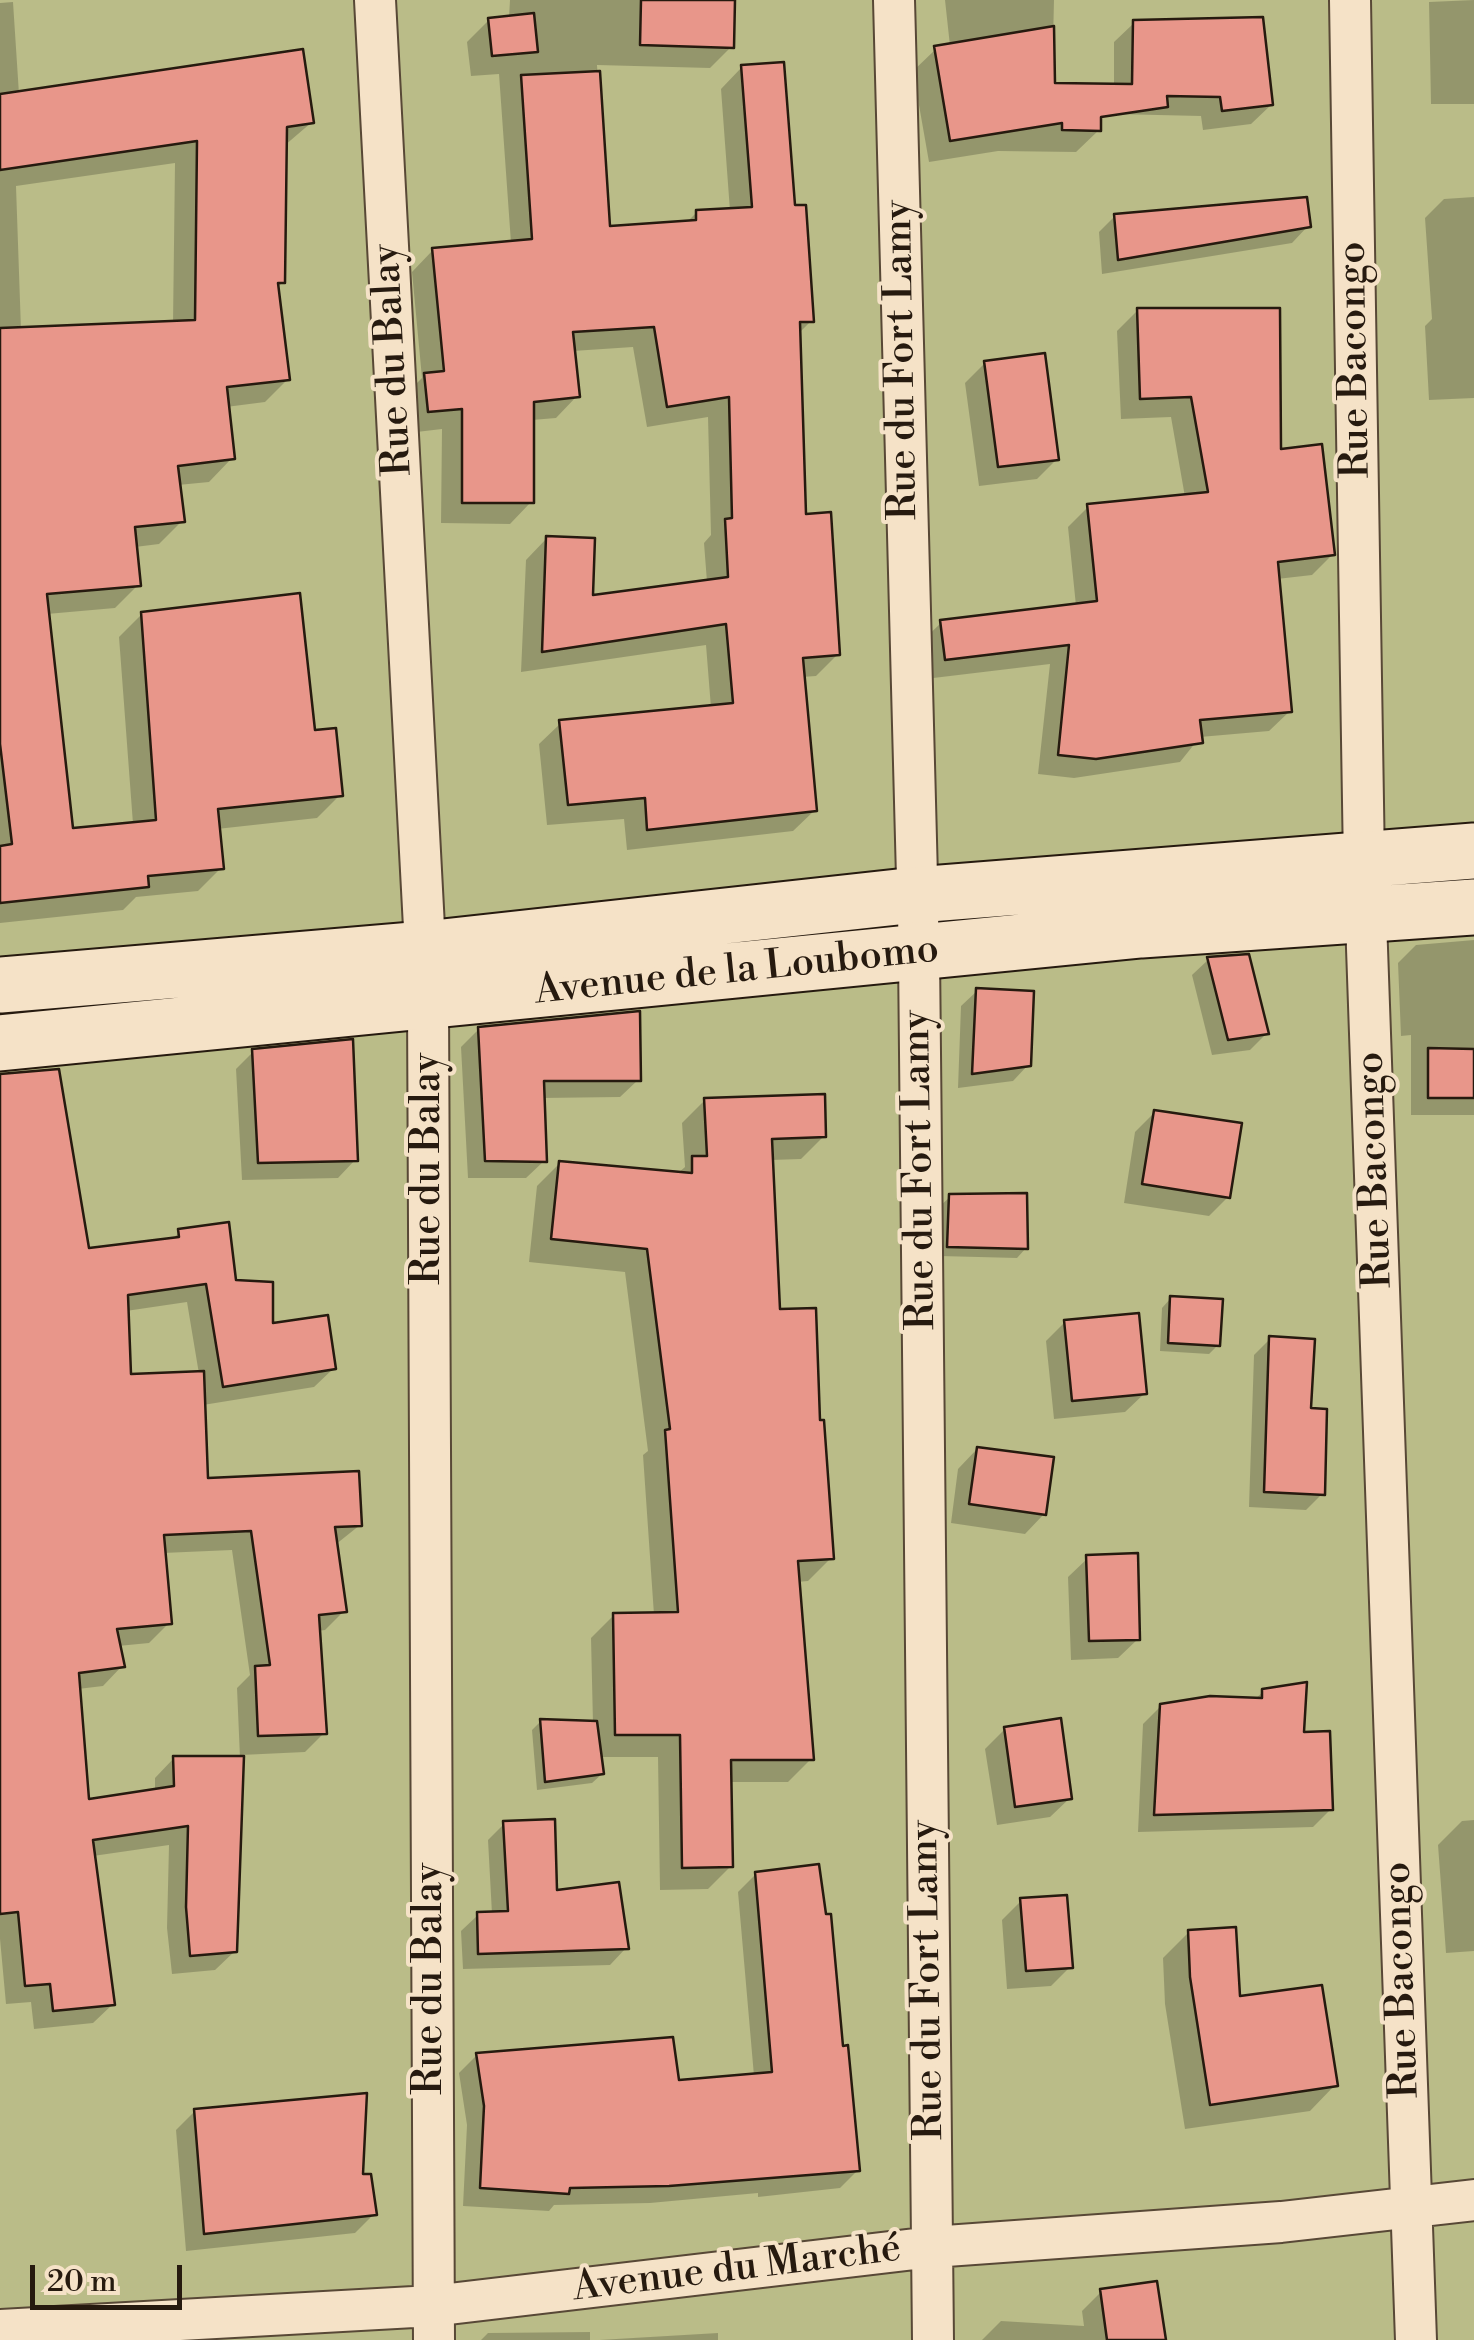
<!DOCTYPE html>
<html>
<head>
<meta charset="utf-8">
<style>
  body { margin:0 }
  #map { position:relative; width:1474px; height:2340px; overflow:hidden; background:#f0d3a9; font-family:"Libre Bodoni",serif }
  canvas { display:block }
  .scale { position:absolute; left:30px; top:2265px; width:152px; height:45px; box-sizing:border-box; border:5px solid #261a0f; border-top:0; padding-left:12px; font-size:30px; line-height:35px; white-space:nowrap; color:#261a0f; -webkit-text-stroke:8px #f5e2c7; paint-order:stroke }
</style>
</head>
<body>
<div id="map">
<canvas width="1474" height="2340"></canvas>
<div class="scale">20 m</div>
</div>
<script>
const context = document.querySelector('canvas').getContext('2d');
context.lineJoin = 'round';
function fillPath(path, color) {
  context.fillStyle = color;
  context.fill(path, 'evenodd');
}
function stroke(path, color, width, dash) {
  context.strokeStyle = color;
  context.lineWidth = width;
  context.lineCap = dash ? 'butt' : 'round';
  context.setLineDash(dash || []);
  context.stroke(path);
}
function drawText(font, color, halo, rows, align = 'center') {
  context.font = font + ' "Libre Bodoni",serif';
  context.lineWidth = 8;
  context.setLineDash([]);
  context.textBaseline = 'middle';
  context.strokeStyle = halo;
  context.fillStyle = color;
  for (const [text, x, y, turn = 0] of rows) {
    context.save();
    context.translate(x, y);
    context.rotate((+turn || 0) * Math.PI / 180);
    context.textAlign = isNaN(turn) ? turn : align;
    if (halo) context.strokeText(text, 0, 0);
    context.fillText(text, 0, 0);
    context.restore();
  }
}
fillPath(new Path2D(`
  M0 0H1474V2340H0Z`), '#babc88');
fillPath(new Path2D(`
  M510 0H732L731 47 710 68 597 65 608 229 686 223 697 212 730 211 721 89 742 67 792 208 811 321 798 334 804 516 838 654 816 676 802 677 815 810 793 831 627 850 624 819 547 825 539 744 561 723 711 708 706 645 521 672 526 560 547 538 590 598 707 582 704 543 711 535 708 417 647 427 633 347 573 351 577 396 556 418 532 420 531 502 510 524 441 523 442 429 408 433 404 396 422 378 412 272 433 250 511 243 499 74 471 76 467 42 489 20 509 18Z
  M945 0H1054L1052 86 1099 130 1076 152 998 151 929 162 913 71 936 49 950 46Z
  M1474 0V104H1431L1429 2Z
  M13 2 19 94 312 122 284 146 283 282 276 289 288 379 265 402 226 407 232 458 209 482 178 485 182 521 159 544 135 547 138 585 115 608 47 614 70 831 133 824 119 637 142 614 313 733 340 795 317 818 217 829 221 868 198 891 136 897 123 910 0 923V3ZM175 163 173 323 21 330 16 186Z
  M1134 23 1271 105 1251 124 1203 130 1201 116 1114 114V42Z
  M1474 197V398L1429 400 1425 326 1432 319 1425 218 1444 199Z
  M1115 216 1308 226 1292 243 1102 274 1099 232Z
  M1138 310 1278 452 1333 554 1312 575 1277 579 1290 711 1269 731 1200 737 1180 762 1074 778 1038 774 1050 664 925 679 920 643 941 623 1076 606 1068 527 1088 507 1185 497 1171 417 1121 419 1117 331Z
  M985 363 1057 459 1037 479 979 486 965 383Z
  M1474 940V1115H1411V1035L1401 1036 1398 963 1416 945Z
  M1209 959 1266 1034 1250 1050 1212 1055 1192 975Z
  M977 991 1028 1065 1013 1081 958 1088 961 1006Z
  M479 1029 638 1080 620 1097 542 1098 544 1161 526 1178H468L461 1047Z
  M253 1052 355 1160 338 1178 242 1180 236 1069Z
  M0 1076 87 1251 170 1241 180 1232 234 1283 270 1326 334 1368 314 1387 203 1405 206 1481 360 1525 335 1545 344 1611 325 1630 318 1631 324 1733 305 1752 241 1755 235 1951 215 1970 172 1974 167 1928 169 1845 93 1856 113 2004 93 2023 34 2029 31 2002 6 2004 0 1939ZM187 1302 199 1374 128 1376 126 1311ZM232 1550 250 1675 237 1688 240 1758H174L155 1778V1791L87 1801 78 1689 103 1686 122 1666 118 1646 149 1643 169 1623 163 1553Z
  M705 1100 824 1136 801 1159 771 1160 777 1311 817 1423 831 1558 808 1581 797 1582 811 1759 788 1782H729L731 1866 708 1889 660 1890 658 1757H599L602 1774 592 1783 537 1790 532 1730 541 1721 593 1724 591 1638 614 1615H654L643 1455 648 1451 625 1272 529 1262 537 1186 560 1163 677 1174 685 1167 682 1123Z
  M1155 1112 1228 1197 1209 1216 1124 1203 1135 1132Z
  M950 1197 1026 1248 1017 1258 939 1256 940 1206Z
  M1171 1298 1218 1345 1209 1354 1160 1351 1162 1308Z
  M1065 1322 1145 1393 1125 1412 1054 1419 1046 1341Z
  M1270 1339 1308 1411 1322 1494 1306 1510 1249 1507 1254 1355Z
  M977 1449 1044 1514 1025 1534 951 1523 958 1469Z
  M1088 1558 1138 1639 1118 1658 1071 1660 1068 1577Z
  M1264 1691 1301 1734 1331 1809 1313 1827 1138 1832 1143 1724 1161 1706 1254 1700Z
  M1005 1729 1070 1798 1050 1817 997 1825 985 1749Z
  M1474 1820V1951L1446 1953 1438 1845 1462 1821Z
  M504 1824 555 1893 626 1948 610 1965 463 1969 461 1931 478 1915 492 1914 488 1840Z
  M756 1874 840 2049 858 2170 840 2188 758 2197V2193L650 2203 554 2205 549 2211 463 2206 467 2125 459 2073 477 2055 677 2082 754 2076 738 1892Z
  M1021 1901 1070 1967 1051 1986 1007 1989 1002 1920Z
  M1189 1932 1238 1999 1335 2085 1310 2111 1185 2129 1165 2004 1163 1958Z
  M195 2111 374 2214 355 2233 186 2251 176 2130Z
  M1101 2292 1163 2340H982L1001 2321 1084 2326 1082 2311Z
  M590 2332V2340H481L488 2333Z
  M718 2333V2340H599Z`), '#0003');
const building = new Path2D(`
  M641 0H735L734 48 640 45Z
  M534 13 538 52 492 56 488 18Z
  M1263 17 1273 105 1222 111 1220 97 1167 96 1168 107 1101 117V131L1062 130V123L950 141 934 46 1054 26 1055 83 1132 84 1133 20Z
  M303 49 314 123 287 127 285 283H278L290 380 227 387 235 459 178 466 185 522 135 527 141 586 47 594 73 828 156 820 141 612 300 593 315 730 336 728 343 796 218 809 224 869 148 876 149 887 0 903V846L12 844 0 744V328L195 320 197 141 0 170V94Z
  M784 62 795 205H806L814 322H800L806 514 831 512 840 655 803 658 817 811 647 830 645 798 568 805 559 720 733 703 726 624 542 652 546 536 595 538 593 595 728 577 725 519 732 518 729 397 667 407 654 327 573 332 580 397 534 402V503H462V409L428 412 424 373 444 371 432 248 532 239 521 75 600 71 610 226 696 220V210L752 207 741 65Z
  M1307 197 1311 227 1118 260 1114 214Z
  M1137 308H1280L1281 449 1322 444 1335 555 1278 562 1292 712 1200 720 1203 743 1096 759 1058 755 1069 645 945 660 940 620 1097 601 1087 504 1208 492 1191 397 1140 399Z
  M1045 353 1059 460 998 467 984 361Z
  M1249 954 1269 1034 1228 1040 1207 957Z
  M976 988 1034 991 1031 1066 972 1074Z
  M640 1011 641 1081H544L547 1162 485 1161 478 1027Z
  M353 1039 358 1161 258 1163 252 1049Z
  M1428 1048 1474 1049V1098H1428Z
  M59 1069 89 1248 179 1237 178 1229 229 1222 236 1280 273 1282V1323L328 1315 336 1369 223 1387 206 1284 128 1295 131 1374 204 1371 208 1478 359 1471 362 1526 335 1527 347 1612 319 1615 327 1734 258 1736 255 1666 270 1665 251 1531 164 1535 172 1624 117 1629 125 1667 79 1673 89 1799 174 1786 173 1756H244L237 1952 190 1956 186 1907 188 1826 93 1840 115 2005 53 2011 50 1984 25 1986 18 1912 0 1914V1074Z
  M825 1094 826 1137 772 1139 780 1309 816 1308 820 1420H824L834 1559 798 1561 814 1760H731L733 1867 682 1868 680 1735H615L613 1613 678 1612 665 1430 670 1429 647 1249 551 1239 559 1161 692 1173V1156H707L704 1098Z
  M1154 1110 1242 1123 1230 1198 1142 1184Z
  M1027 1193 1028 1249 947 1247 949 1194Z
  M1170 1296 1223 1299 1220 1346 1168 1343Z
  M1139 1313 1147 1394 1072 1401 1064 1320Z
  M1269 1336 1315 1339 1311 1408 1327 1409 1325 1495 1264 1492Z
  M977 1447 1054 1457 1046 1515 969 1504Z
  M1138 1553 1140 1640 1089 1641 1086 1555Z
  M1307 1682 1304 1732 1330 1731 1333 1810 1154 1815 1160 1704 1210 1696 1262 1698V1689Z
  M1061 1718 1072 1799 1015 1807 1004 1727Z
  M540 1719 597 1721 604 1774 545 1782Z
  M555 1819 557 1890 619 1882 629 1949 478 1954 477 1912 508 1911 503 1821Z
  M819 1864 826 1914H831L843 2046 848 2045 860 2171 669 2186 570 2188 569 2194 480 2188 484 2106 476 2053 673 2037 679 2080 772 2072 755 1872Z
  M1067 1895 1073 1968 1026 1971 1020 1898Z
  M1236 1927 1240 1996 1322 1985 1338 2086 1210 2105 1190 1977 1188 1930Z
  M367 2093 363 2174H371L377 2215 204 2234 194 2109Z
  M1157 2281 1166 2340H1107L1100 2289Z`);
fillPath(building, '#e8968a');
stroke(building, '#261a0f', 2.5);
const street = new Path2D(`
  M375 0 428 1003 434 2340
  M894 0 919 954 933 2340
  M1350 0 1364 863 1416 2340
  M0 2330 432 2306 932 2247 1281 2222 1474 2200`);
const secondary = new Path2D(`
  M0 985 425 949 916 895 1474 851
  M0 1043 1141 930 1474 907`);
stroke(street, '#584836', 44);
stroke(secondary, '#261a0f', 59);
stroke(street, '#f5e2c7', 40);
stroke(secondary, '#f5e2c7', 55);
drawText('40px', '#261a0f', '#f5e2c7', [
  ["Rue du Balay",394,360,-93],
  ["Rue du Fort Lamy",903,360,-91],
  ["Rue Bacongo",1356,360,-91],
  ["Avenue de la Loubomo",737,972,-6],
  ["Rue du Balay",429,1169,-90],
  ["Rue du Fort Lamy",921,1170,-91],
  ["Rue Bacongo",1376,1170,-92],
  ["Rue du Balay",431,1979,-90],
  ["Rue du Fort Lamy",929,1980,-91],
  ["Rue Bacongo",1403,1980,-92],
  ["Avenue du Marché",737,2270,-7]
]);
</script>
</body>
</html>
